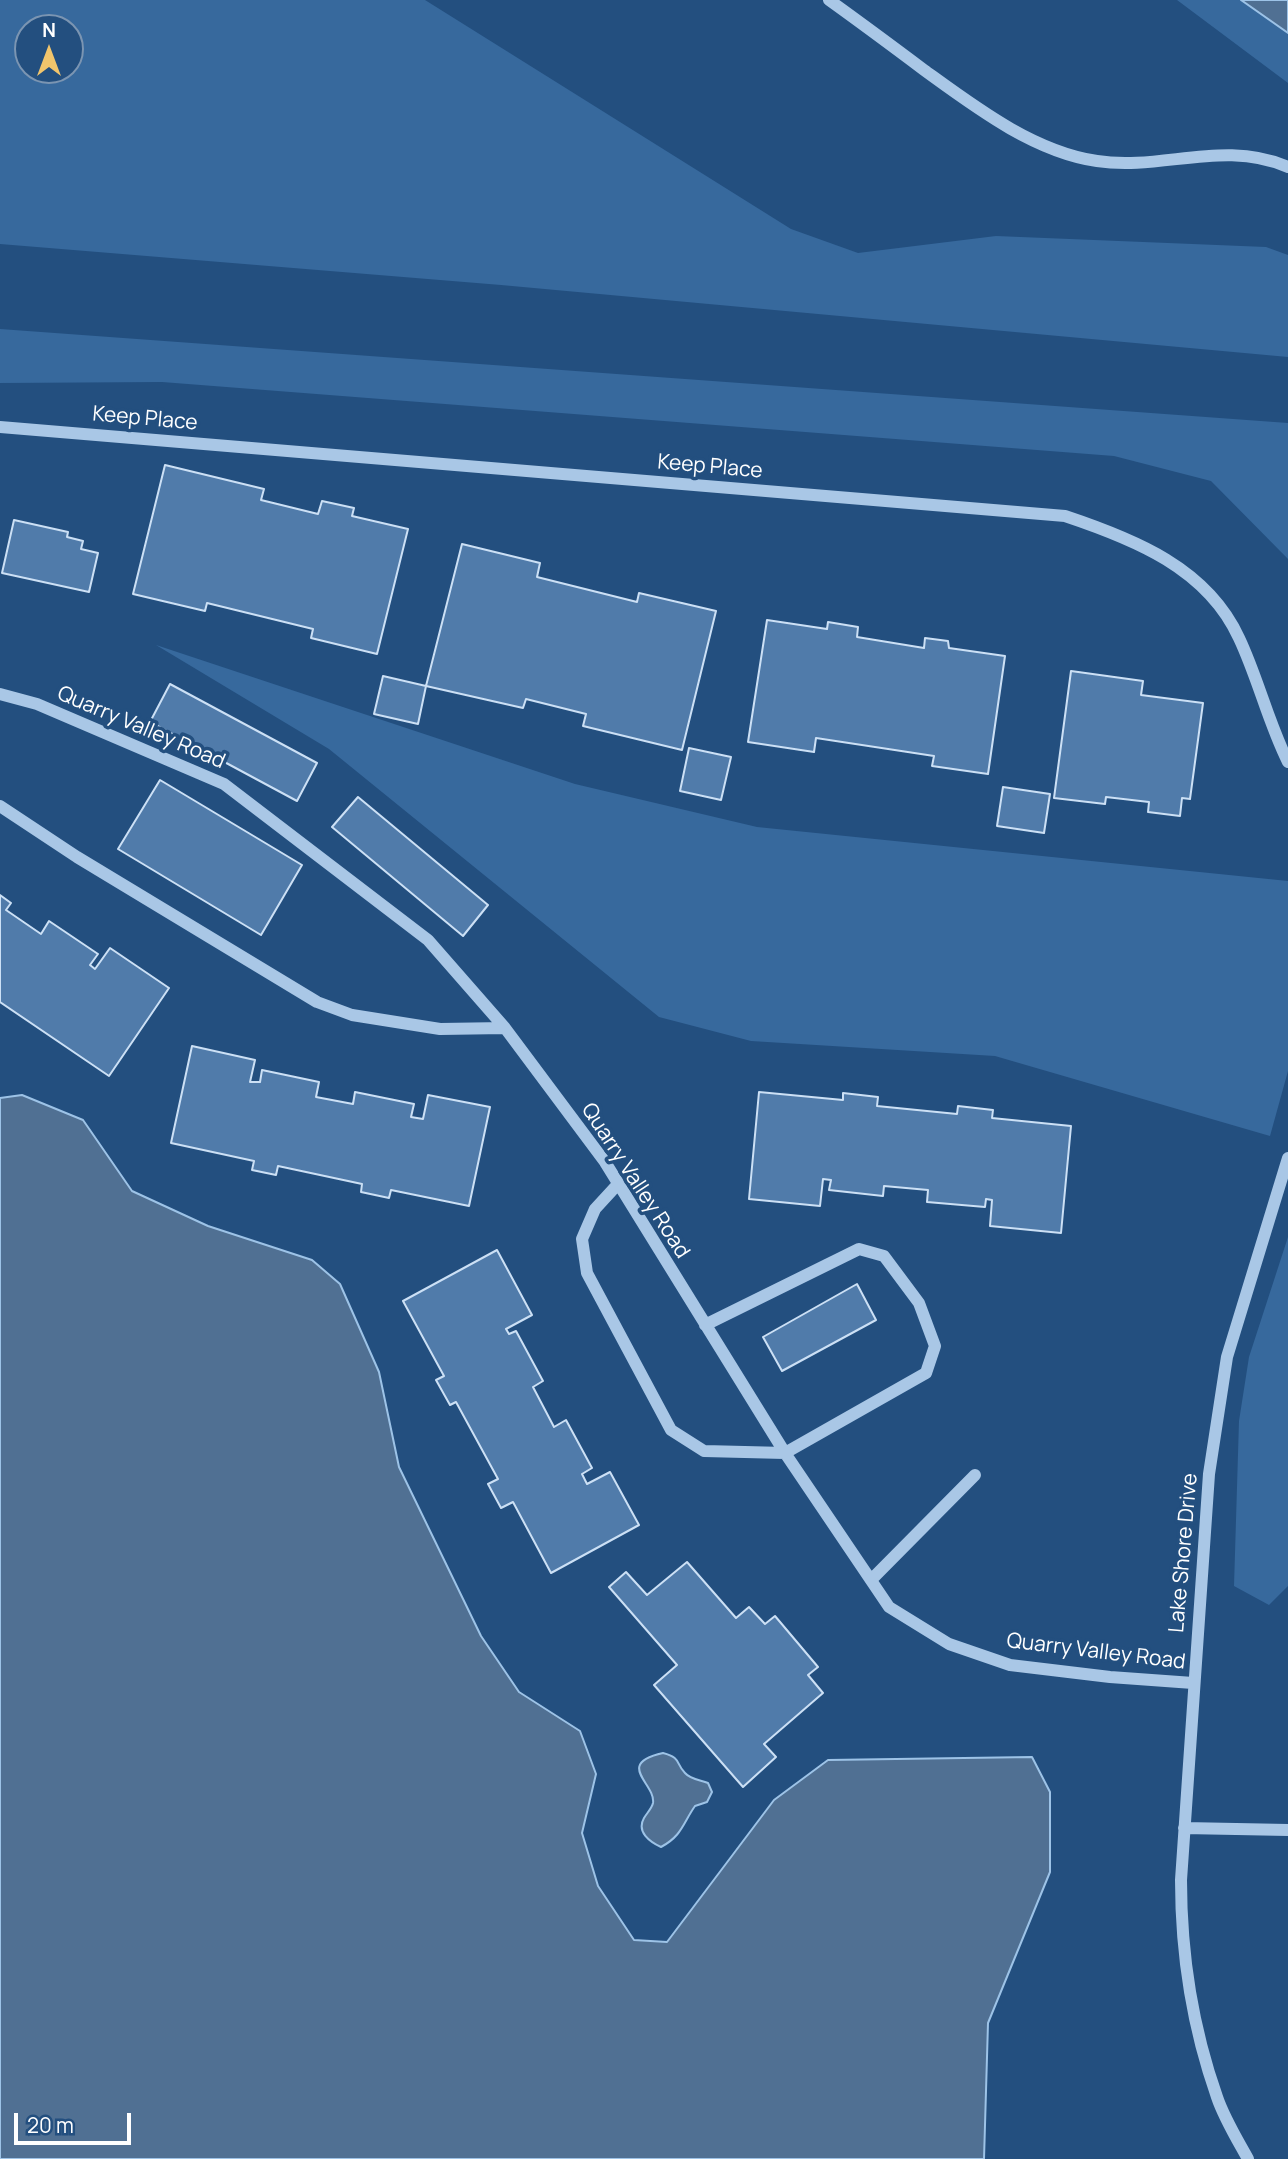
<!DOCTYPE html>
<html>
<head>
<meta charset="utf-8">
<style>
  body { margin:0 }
  #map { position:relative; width:1288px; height:2159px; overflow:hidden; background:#234f7f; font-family:Manrope,sans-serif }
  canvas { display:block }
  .north { position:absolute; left:14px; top:14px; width:70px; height:70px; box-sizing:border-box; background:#234f7f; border:2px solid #7b95b2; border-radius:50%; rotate:0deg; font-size:19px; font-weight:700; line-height:28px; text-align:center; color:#fff }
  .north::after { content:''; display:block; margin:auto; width:24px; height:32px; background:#f1c56c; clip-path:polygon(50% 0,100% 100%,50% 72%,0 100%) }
  .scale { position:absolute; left:14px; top:2113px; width:117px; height:32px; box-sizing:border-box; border:4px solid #fff; border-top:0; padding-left:9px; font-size:21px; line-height:24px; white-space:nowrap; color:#fff; -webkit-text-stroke:5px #234f7f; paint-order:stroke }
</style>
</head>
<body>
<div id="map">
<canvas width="1288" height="2159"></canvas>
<div class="north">N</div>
<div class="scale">20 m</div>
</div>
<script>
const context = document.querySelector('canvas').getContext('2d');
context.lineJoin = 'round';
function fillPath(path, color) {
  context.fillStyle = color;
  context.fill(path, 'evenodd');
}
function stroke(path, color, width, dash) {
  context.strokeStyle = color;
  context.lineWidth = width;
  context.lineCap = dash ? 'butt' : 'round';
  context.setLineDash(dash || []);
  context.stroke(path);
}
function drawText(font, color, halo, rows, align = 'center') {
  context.font = font + ' Manrope,sans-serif';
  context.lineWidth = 7;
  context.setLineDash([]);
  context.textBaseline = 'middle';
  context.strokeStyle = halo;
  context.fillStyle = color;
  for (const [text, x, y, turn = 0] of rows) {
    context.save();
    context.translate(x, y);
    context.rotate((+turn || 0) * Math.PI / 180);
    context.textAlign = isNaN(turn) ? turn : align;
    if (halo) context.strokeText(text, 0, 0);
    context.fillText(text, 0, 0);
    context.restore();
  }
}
fillPath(new Path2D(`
  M0 0H425L791 229 858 253 996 236 1266 247 1288 255V357L501 285 0 244ZM28 28H70V70H28Z
  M1177 0H1241L1288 33V83Z
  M0 329 1288 423V559L1211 481 1114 456 162 382 0 383Z
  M156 645 575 784 757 827 1288 881V1071L1270 1136 995 1056 751 1041 659 1017 329 749Z
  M1288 1237V1586L1269 1605 1234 1586 1239 1421 1249 1357Z`), '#37699d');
const water = new Path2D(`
  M1241 0H1288V33Z
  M22 1095 83 1120 132 1191 208 1226 312 1260 340 1284 379 1372 399 1467 481 1636 519 1692 580 1731 596 1774 582 1833 598 1886 634 1940 667 1942 774 1800 828 1760 1032 1757 1050 1792V1872L988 2023 984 2159H0V1098Z
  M663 1753C682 1758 675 1763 685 1773 690 1779 700 1780 708 1783L712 1792 707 1802 695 1806C683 1823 682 1836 661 1847 650 1842 636 1832 644 1818 647 1813 652 1808 653 1803 656 1784 614 1764 663 1753Z`);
fillPath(water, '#507093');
stroke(water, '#9dc3e7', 2);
const building = new Path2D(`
  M165 465 264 489 261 500 318 514 322 501 354 508 352 516 408 529 377 654 311 638 313 629 207 603 205 611 133 594Z
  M14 520 68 532 67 537 83 541 81 549 98 553 89 592 2 573Z
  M462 544 540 563 537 577 637 602 639 593 716 611 682 750 583 726 586 714 526 699 523 708 426 686Z
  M767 620 827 629 828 622 858 627 857 637 924 648 925 638 948 641 949 648 1005 656 988 774 932 766 934 756 816 738 814 752 748 742Z
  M1071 671 1143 681 1141 695 1203 703 1190 799 1182 798 1180 816 1148 812 1149 802 1106 797 1105 804 1054 798Z
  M383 676 426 686 418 724 374 714Z
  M170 684 317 763 297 801 150 722Z
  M689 748 731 757 721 800 680 791Z
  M160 780 302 865 261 935 118 849Z
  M1003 787 1050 794 1044 833 997 826Z
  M358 797 488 905 463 936 332 827Z
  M0 895 11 903 6 910 41 934 49 921 98 954 90 965 95 969 110 948 169 988 109 1076 0 1002Z
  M192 1046 255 1060 250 1082H260L262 1070 319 1082 316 1097 353 1104 355 1092 414 1104 411 1117 423 1119 428 1095 490 1107 469 1206 391 1190 389 1198 361 1192 362 1184 278 1166 276 1175 252 1170 254 1161 171 1143Z
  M759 1092 843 1100V1093L878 1097 877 1106 957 1114 958 1106 993 1110 992 1118 1071 1126 1061 1233 990 1226 992 1200 986 1199 985 1207 927 1202 928 1190 884 1186 883 1196 829 1190 831 1180 823 1179 820 1206 749 1199Z
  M497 1250 532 1315 506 1329 509 1334 516 1331 543 1381 533 1387 554 1427 566 1420 592 1468 582 1474 587 1484 610 1472 639 1525 551 1573 513 1502 501 1508 488 1484 498 1479 456 1402 450 1405 436 1380 444 1376 403 1301Z
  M857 1284 876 1320 782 1371 763 1337Z
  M687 1562 736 1618 749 1607 765 1624 775 1616 818 1667 808 1675 823 1693 764 1744 776 1757 743 1787 654 1685 677 1665 609 1587 626 1572 647 1595Z`);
fillPath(building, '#507baa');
stroke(building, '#cce0f5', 2);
stroke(new Path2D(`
  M829 0C861 23 892 46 924 70 975 107 1034 152 1097 161 1162 171 1224 139 1288 167
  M0 427 1065 516C1134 539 1207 568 1239 638 1258 678 1268 722 1288 762
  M0 694 37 704 224 784 428 940 505 1028 605 1162 785 1453 889 1607 949 1644 1010 1665 1110 1677 1193 1683
  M0 806 77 857 317 1002 352 1015 440 1029 505 1028
  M618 1184 595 1209 582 1239 587 1273 671 1430 704 1451 785 1453 926 1373 935 1346 919 1303 884 1256 859 1249 705 1325
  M871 1580 975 1475
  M1184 1828 1288 1830
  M1248 2159C1237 2139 1224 2118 1217 2097 1192 2026 1181 1955 1181 1880L1209 1474 1227 1357 1288 1158`), '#a9c7e6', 12);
drawText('21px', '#fff', '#234f7f', [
  ["Keep Place",145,419,5],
  ["Keep Place",710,467,5],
  ["Quarry Valley Road",141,728,23],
  ["Quarry Valley Road",635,1181,57],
  ["Lake Shore Drive",1184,1553,-85],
  ["Quarry Valley Road",1096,1652,7]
]);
</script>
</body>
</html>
